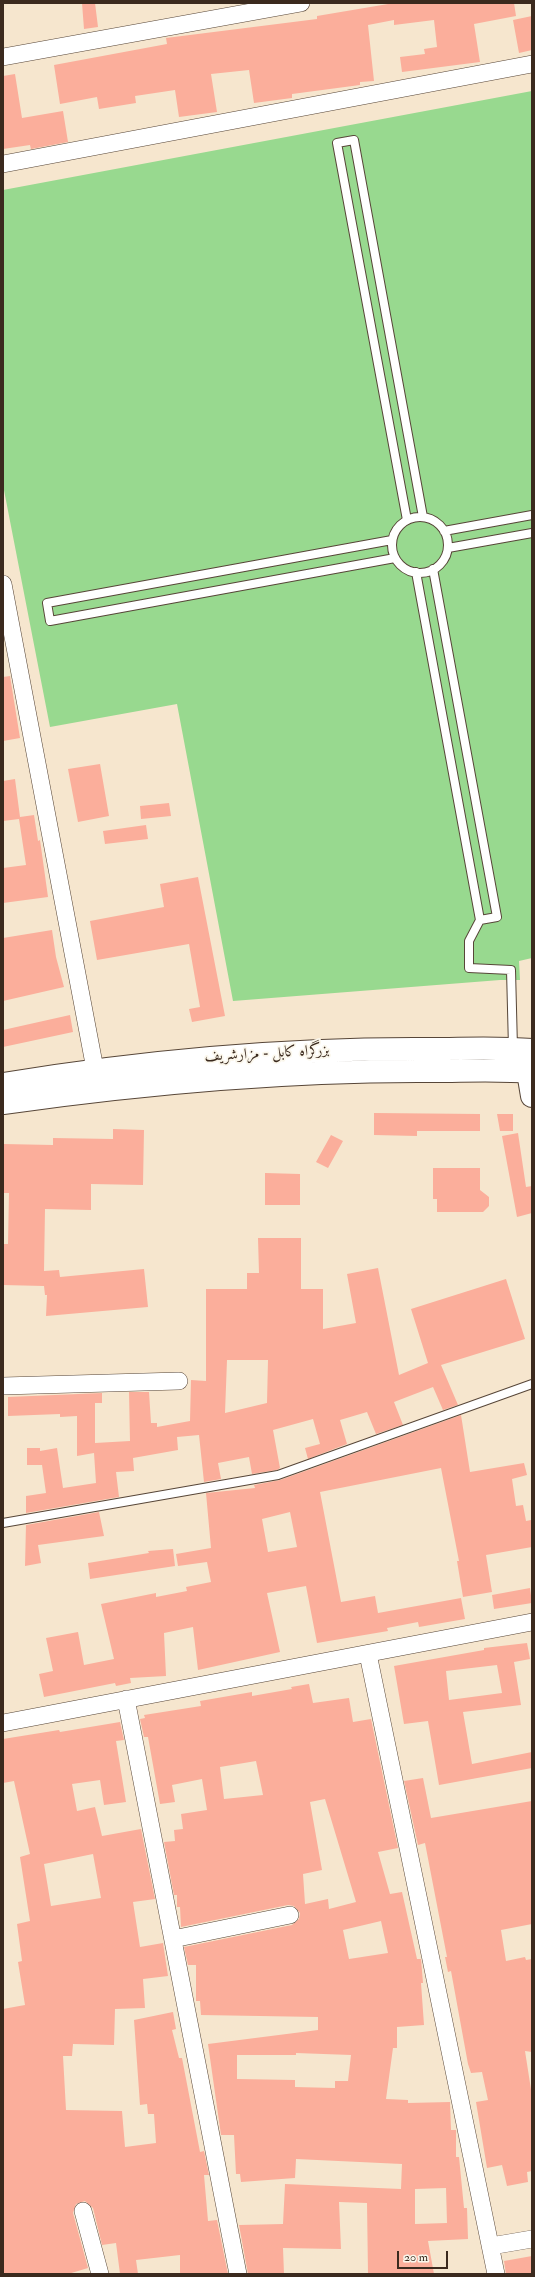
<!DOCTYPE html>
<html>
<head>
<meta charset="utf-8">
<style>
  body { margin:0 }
  #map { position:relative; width:535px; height:2277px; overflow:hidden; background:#f6e6ce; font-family:"IM FELL Double Pica",serif }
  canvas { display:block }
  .frame { position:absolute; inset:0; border:4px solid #3b2a1e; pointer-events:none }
  .scale { position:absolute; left:397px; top:2251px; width:51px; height:18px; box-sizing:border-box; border:2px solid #3b2a1e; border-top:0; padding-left:5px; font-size:12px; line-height:14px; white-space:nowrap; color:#3b2a1e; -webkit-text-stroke:3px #fbf7ec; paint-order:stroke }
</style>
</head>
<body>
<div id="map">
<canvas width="535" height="2277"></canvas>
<div class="frame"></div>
<div class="scale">20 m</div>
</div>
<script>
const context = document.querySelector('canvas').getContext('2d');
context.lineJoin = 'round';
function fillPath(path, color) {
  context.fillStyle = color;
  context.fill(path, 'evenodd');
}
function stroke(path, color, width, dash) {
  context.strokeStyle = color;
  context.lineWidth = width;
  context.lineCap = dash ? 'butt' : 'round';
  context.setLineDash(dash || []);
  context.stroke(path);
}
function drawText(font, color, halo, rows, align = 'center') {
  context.font = font + ' "IM FELL Double Pica",Amiri,serif';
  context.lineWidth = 3.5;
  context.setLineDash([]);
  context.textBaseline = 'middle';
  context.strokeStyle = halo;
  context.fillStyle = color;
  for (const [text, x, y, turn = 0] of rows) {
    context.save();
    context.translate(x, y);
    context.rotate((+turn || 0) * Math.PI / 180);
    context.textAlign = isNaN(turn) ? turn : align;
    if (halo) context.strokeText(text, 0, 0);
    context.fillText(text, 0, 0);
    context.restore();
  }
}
fillPath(new Path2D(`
  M532 91V958L519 961 520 980H500L233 1001 177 704 50 727 3 485V190Z`), '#98d98f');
fillPath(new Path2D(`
  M82 3H95L98 27 84 29Z
  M394 3H514L516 16 474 24 480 62 402 72 400 57 425 54 424 49 437 47 434 20 394 25V20L368 25 374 81 360 82V85L292 94V98L254 103 249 70 211 74 217 112 179 117 175 90 135 96 136 103 99 109 97 97 60 104 54 65 167 44 166 38 317 19V16Z
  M532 16V50L519 53 513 20Z
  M15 74 22 118 63 111 68 142 31 149 30 145 3 149V76Z
  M10 676 20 738 3 741V677Z
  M100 764 109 816 78 822 68 769Z
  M15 779 20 817 34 815 38 841 40 840 48 897 3 903V868L26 865 19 819 3 821V781Z
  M169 803 171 816 141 819 140 806Z
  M146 825 148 839 105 844 103 831Z
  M198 877 225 1016 192 1022 189 1009 200 1007 189 944 97 960 90 921 164 907 160 884Z
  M52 930 56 957 64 987 3 1001V938Z
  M70 1015 73 1032 3 1047V1030Z
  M374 1113 480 1114V1131H417V1136L374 1135Z
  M497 1114H513V1131H500Z
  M113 1129 144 1130 143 1185 91 1184V1210L45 1209 44 1271 59 1270 60 1277 144 1269 148 1307 46 1316 47 1295H45L44 1286 3 1285V1244H8L9 1193H3V1144L53 1145V1138L113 1139Z
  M518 1133 526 1187 532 1186V1213L517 1217 502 1136Z
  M331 1135 343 1141 328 1168 316 1162Z
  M433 1168H480V1190L489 1197V1206L483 1212H437V1199H433Z
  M265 1173 300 1174V1205H265Z
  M258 1238H301V1289H323V1329L356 1323 347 1274 378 1268 399 1375 428 1363 411 1309 506 1279 525 1339 441 1365 458 1405 443 1410 433 1387 394 1402 403 1425 376 1434 367 1412 340 1420 347 1444 308 1459 305 1448 320 1444 313 1419 273 1430 280 1468 277 1470 252 1474 249 1457 218 1463 221 1479 204 1482 199 1435 177 1437 178 1450 133 1458 134 1471 116 1472 119 1497 26 1513V1496L46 1493 42 1465H27V1448H40V1451L57 1448 63 1488 96 1483 94 1453 77 1456V1416L60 1417V1414L8 1416V1397L102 1393V1403H95V1443L130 1441 129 1392H149L151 1423H157V1427L190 1421 191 1380 206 1381V1289H247V1273H259ZM227 1360H268L267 1403 225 1413Z
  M461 1415 470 1472 524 1463 527 1475 512 1479 516 1506 523 1505 526 1521 531 1520 532 1547 486 1555 492 1592 463 1597 457 1561H459L441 1468 320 1492 341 1602 375 1596 378 1613 461 1598 465 1619 419 1627 418 1622 387 1628 388 1631 317 1643 306 1586 267 1593 280 1652 198 1670 193 1627 164 1633 166 1676 130 1678 131 1683 116 1686 115 1683 44 1697 39 1674 53 1671 46 1638 78 1632 84 1665 114 1659 101 1604 156 1593V1597L187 1591 186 1587 211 1582 207 1562 178 1566 176 1554 211 1548 206 1493 255 1488 254 1485 280 1480ZM290 1512 297 1547 268 1552 262 1519Z
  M99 1512 104 1536 38 1545 41 1563 25 1566 26 1525Z
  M173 1549 175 1566 90 1579 88 1563 149 1553 148 1551Z
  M530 1588 532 1603 494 1609 492 1595Z
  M527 1643 530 1659 514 1662 521 1705 463 1712 472 1764 532 1752V1768L439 1785 428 1721 404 1724 394 1666 484 1650V1648ZM497 1665 502 1693 449 1700 446 1671Z
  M309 1684 313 1703 349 1698 353 1722 371 1719 398 1848 378 1852 390 1894 402 1892 417 1959H421L423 1983H421L424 2025 397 2027V2048H393L386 2099 408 2100V2103L450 2102 451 2130H456V2157H459L464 2208H467L468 2239 428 2241 434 2274H368L367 2203 339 2202 341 2249 283 2248 284 2274H248L239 2225 283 2224 285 2184 401 2189 402 2164 296 2159 295 2178 241 2182 240 2174H236L234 2135H221L208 2044 318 2030V2017L201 2015 200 2001H196V1965H188L184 1947 292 1925 299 1919 300 1913 294 1906 288 1905 181 1927 180 1907H177V1895H174L164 1842 175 1841 174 1830 183 1829 181 1814 207 1810 202 1779 172 1785 175 1802 160 1804 148 1737H144L140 1719 145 1718 144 1715 201 1706 200 1701 252 1692V1696L292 1689 291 1687ZM256 1761 263 1795 224 1799 220 1767ZM325 1799 356 1902 329 1909 328 1899 305 1904 303 1874 322 1870 310 1802ZM381 1921 388 1953 349 1959 343 1930ZM296 2053 351 2055 348 2081H335V2088L295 2087V2080L237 2079V2055H296ZM446 2188 447 2223 415 2224V2189Z
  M120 1722 124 1740 116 1741 126 1802 104 1805 100 1780 72 1784 77 1811 95 1807 102 1836 141 1829 155 1899 133 1902 140 1947 163 1943 168 1976 143 1979 145 2008 115 2009 114 2045 73 2044 72 2056H63L66 2110 122 2111 125 2147 156 2143 154 2114H148L147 2104 140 2105 134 2020 173 2012 176 2029 172 2030 179 2058H182L200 2152 204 2151 209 2175H204L208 2221 217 2220 228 2274H180V2255L136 2260 138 2274H120L116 2243 102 2245 93 2208 85 2201 76 2204 73 2213 88 2268 68 2274H3V2009L25 2005 18 1962 22 1961 17 1924 30 1921 20 1857 30 1854 14 1781 3 1783V1739L59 1730 60 1732ZM93 1854 101 1898 51 1906 44 1864Z
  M423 1778 431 1818 532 1801V1924L501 1930 506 1961 525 1957 526 1960 532 1959V2052L525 2051 532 2096V2171L527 2172 528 2182 507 2186 502 2165 487 2168 476 2102 488 2100 482 2072 471 2073 468 2064 451 1971 448 1972 445 1957H447L425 1843 418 1845 404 1781Z
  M532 2256V2274H506L504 2261Z`), '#fbae9b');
const lane = new Path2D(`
  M392 545a28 28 0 1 1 56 0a28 28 0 1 1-56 0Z
  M407 520 337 143 354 140 423 517
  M444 531 532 515
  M392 540 47 603 50 621 395 558
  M448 548 532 533
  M433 569 497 917 480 920 469 941V968L511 970 513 1048
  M416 572 480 920
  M3 1523 278 1475 532 1384`);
const street = new Path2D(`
  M3 57 301 3
  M3 164 532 64
  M3 584 95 1069
  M3 1386 179 1381
  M368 1654 496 2274
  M126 1699 238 2274
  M3 1723 532 1622
  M173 1939 290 1915
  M83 2211 100 2274
  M491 2246 532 2239`);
const secondary = new Path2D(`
  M525 1054 532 1096`);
const highway = new Path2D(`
  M3 1084C144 1061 286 1048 429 1049 463 1049 498 1047 532 1050
  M3 1103C145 1083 288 1070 432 1071 465 1071 499 1069 532 1072`);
stroke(lane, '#574638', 10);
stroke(street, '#574638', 18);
stroke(secondary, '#574638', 24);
stroke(highway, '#574638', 24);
stroke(lane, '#fff', 8);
stroke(street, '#fff', 17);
stroke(secondary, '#fff', 22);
stroke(highway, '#fff', 22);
drawText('15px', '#3b2a1e', '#fbf7ec', [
  ["بزرگراه کابل - مزارشریف",267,1054,-3]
]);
</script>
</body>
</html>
